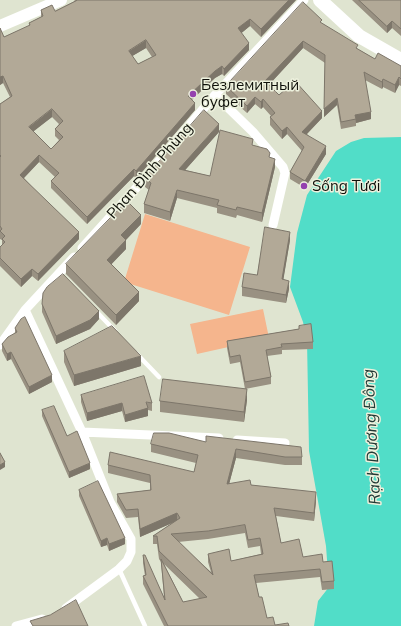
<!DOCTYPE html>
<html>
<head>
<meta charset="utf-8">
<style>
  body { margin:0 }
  canvas { display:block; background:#dfe4d0 }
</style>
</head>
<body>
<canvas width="401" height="626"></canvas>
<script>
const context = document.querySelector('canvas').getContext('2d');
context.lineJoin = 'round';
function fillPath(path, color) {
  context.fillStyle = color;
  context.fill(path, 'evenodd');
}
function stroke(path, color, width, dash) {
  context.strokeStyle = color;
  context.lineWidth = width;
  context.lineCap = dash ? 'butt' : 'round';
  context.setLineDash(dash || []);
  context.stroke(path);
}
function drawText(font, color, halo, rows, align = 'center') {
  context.font = font + ' Mulish,sans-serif';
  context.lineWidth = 3;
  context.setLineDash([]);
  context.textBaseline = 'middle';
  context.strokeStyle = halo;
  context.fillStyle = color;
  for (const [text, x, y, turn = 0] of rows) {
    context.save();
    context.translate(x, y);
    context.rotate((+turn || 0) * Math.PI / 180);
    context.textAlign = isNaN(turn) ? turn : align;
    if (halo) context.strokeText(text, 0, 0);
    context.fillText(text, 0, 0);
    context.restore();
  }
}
fillPath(new Path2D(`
  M145 214 250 247 229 315 124 282Z
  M263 309 269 338 197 354 190 324Z`), '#f5b58d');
fillPath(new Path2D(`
  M401 137V626H314L318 601 329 587 326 546 309 451 307 340 303 322 290 287 297 233 307 195 336 151 351 142 364 138Z`), '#51ddc8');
stroke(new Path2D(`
  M95 310 115 331
  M137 354 159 377
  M119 569 145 626`), '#fff', 4.5);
stroke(new Path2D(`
  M215 95 253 132 283 167 285 173 273 225
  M82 248 138 186 215 95 304 0
  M25 310 82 432 110 502 131 539V552L127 561 119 569 66 608
  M0 345 25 310 74 257
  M82 432 219 438
  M237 440 285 443
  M16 626 42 619`), '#fff', 9);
stroke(new Path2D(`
  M0 26 61 0`), '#fff', 12);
stroke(new Path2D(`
  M320 0 359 36 401 60`), '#fff', 14);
fillPath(new Path2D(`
  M74 0H296L261 37 250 26 241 33 249 50 224 76 222 74 215 78 192 100 195 110 136 179 134 176 87 224 51 188V181L55 177 39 162 24 178 79 239 38 281 32 276 21 287 0 266V247L2 245V240L0 239V104L10 97 3 83 0 85V28L4 37 29 26V23L41 17V10L55 11 75 1ZM146 48 152 57 138 64 132 56ZM52 117 59 124 55 129V136L59 140 51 149 33 131Z
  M352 0H401V36L392 28 387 33Z
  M322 23 358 49 375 59 401 66V86L399 85 395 93 383 87 382 89 365 80 371 119 356 123V126L341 129 337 105 324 117 325 63 303 48 269 85 279 95 322 118 307 134 326 154 305 188 290 179V172L302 151 287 134 282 139 270 125V117L271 116 263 107 261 109 255 104 247 113 226 94V86Z
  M219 132 185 170 210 176 253 146 270 158 275 167 262 222 237 215 236 218 217 213V208L177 198 170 221 144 213V204L149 190 145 187V178Z
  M141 224 126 240V249L111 264 139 301 116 325 66 274V264Z
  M290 240 283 280 289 289 286 303 242 296V287L257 275Z
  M42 304 99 319 90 329 56 344 42 312Z
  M299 326 313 342V349L282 350V354L267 356 271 377V384L245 389 240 362 230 364 227 348V341L299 329Z
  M15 328 52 382 29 394 11 359 7 361 2 351V344L15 334Z
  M64 351 141 366 74 386 64 362Z
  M81 395 152 403V411L148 410V416L125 422 122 411 87 421 81 402Z
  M247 400 244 422 160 412V401Z
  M42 410 90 469 69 478 42 416Z
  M206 442 302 457V465H285L236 458 229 484 251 485 316 500 314 521 276 516 281 543 303 557 323 562 334 581V589L322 590 320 577 256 583 259 597 267 618 275 625 289 626H164L143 584V576H145L143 563V555L164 597 161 562 159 559 157 544H153V536L174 522 140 537 138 517 126 518 117 502V494L150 490V483L108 473V465L194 472 196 463 151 452V444ZM245 533 248 548 260 546 261 554 231 561 208 554V562L211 572 178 542 208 539ZM164 564 200 599 183 602Z
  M79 490 125 544 109 551 107 545 101 547 79 496Z`), '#999182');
fillPath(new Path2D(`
  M289 0H296L261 37V29Z
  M250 19V26L238 36V28Z
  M392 21V28L387 33V26Z
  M146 40V48L129 58V51Z
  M303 41V48L265 89V81Z
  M249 43V50L224 76V69Z
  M222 66V74L215 78 188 103V96L215 71Z
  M3 76V83L0 85V77Z
  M399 77V85L395 93V85Z
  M383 79V87L382 89V82Z
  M255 97V104L247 113V106Z
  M337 98V105L324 117V109Z
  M263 99V107L261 109V102Z
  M195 103V110L136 179V171Z
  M52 109V117L29 135V127Z
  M322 111V118L302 139V132Z
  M371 112V119L356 123 355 115Z
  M219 124V132L179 177V169Z
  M287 127V134L282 139V131Z
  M326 146V154L305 188V181Z
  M39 155V162L20 182V175Z
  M275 159V167L262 222V213Z
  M134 169V176L87 224V217Z
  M177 190V198L170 221V212Z
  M141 215V224L121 245V235Z
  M79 232V239L38 281V274Z
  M290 232V240L282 288V279Z
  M126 240V249L107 269V260Z
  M32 269V276L21 287V279Z
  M289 281V289L286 303V295Z
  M139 292V301L116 325V315Z
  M99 311V319L90 329 56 344V336Z
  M11 352V359L7 361V354Z
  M141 356V366L74 386V375Z
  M52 375V382L29 394V387Z
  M247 389V400L244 422V412Z
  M122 403V411L87 421V413Z
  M148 408V416L125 422V415Z
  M236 449V458L227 492V484Z
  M5 462V467L0 470V465Z
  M90 463V469L69 478V472Z
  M316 492V500L314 521V513Z
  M177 513V521L140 537V529Z
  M107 538V545L101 547V541Z
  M125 538V544L109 551V544Z`), '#7d766a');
const building = new Path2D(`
  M78 0H289L261 29 250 19 238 28 249 43 224 69 222 66 215 71 188 96 195 103 136 171 134 169 87 217 51 181 59 173 39 155 20 175 79 232 38 274 32 269 21 279 0 258V247L5 242 2 239 5 236 0 231 2 229 0 226V157L1 156 0 155V104L12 96 3 76 0 77V28L4 37 30 25 29 23 43 16 41 10 52 5 55 11ZM146 40 156 55 138 64 129 51ZM52 109 63 121 55 129 63 137 51 149 29 127Z
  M359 0H401V29L392 21 387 26Z
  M303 2 322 20 320 22 358 45 356 48 375 59 378 53 401 66V79L399 77 395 85 383 79 382 82 364 72 371 112 355 115 356 119 341 122 337 98 324 109 325 55 303 41 265 81 279 95 295 81 322 111 302 132 326 146 305 181 290 172 304 147 287 127 282 131 270 117 275 113 263 99 261 102 255 97 247 106 226 86Z
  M204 110 219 124 179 169 210 176 220 130 253 139 252 145 267 149 270 153 269 157 275 159 262 213 237 207 236 210 217 205 219 200 177 190 170 212 144 204 151 183 145 178Z
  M127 201 141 215 121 235 126 240 107 260 139 292 116 315 66 264Z
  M265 227 290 232 282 279 289 281 286 295 242 287 244 273 257 275Z
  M63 274 99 311 90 320 56 336 42 304 43 293 47 287Z
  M25 317 52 375 29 387 11 352 7 354 2 344 8 337 17 332 15 328 21 319Z
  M311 324 313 342 281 344 282 347 266 350 271 377 245 382 240 355 230 357 227 341 299 329V326Z
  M112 326 141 356 74 375 64 351Z
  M144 376 152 403 146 402 148 408 125 415 122 403 87 413 81 395Z
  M163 379 247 389 244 412 160 401Z
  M54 406 67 436 77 431 90 463 69 472 42 410Z
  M154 433H169L206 442V436L301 447 302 457H285L236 449 227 484 250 480 251 485 316 492 314 513 274 508 281 543 299 539 303 557 322 554 323 562 332 561 334 581 322 582 320 569 254 575 259 597H262L267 618 273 617 275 625 288 623 289 626H168L143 576 146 575 143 555H145L165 600 161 559 183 602 207 597 159 551 157 536H153L180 518 177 513 140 529 138 509 126 510 117 494 151 490 150 475 108 465 110 452 194 472 198 455 151 444ZM245 525 248 540 260 538 263 554 231 561 229 549 208 554 213 575 171 534 208 531Z
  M0 453 5 462 0 465Z
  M98 481 125 538 109 544 107 538 101 541 79 490Z
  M76 600 88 626H33L30 621 50 615Z`);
fillPath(building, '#b2a997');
stroke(building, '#7d766a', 1);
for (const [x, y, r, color] of [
  [193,94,4,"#9441af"],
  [304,186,4,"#9441af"]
]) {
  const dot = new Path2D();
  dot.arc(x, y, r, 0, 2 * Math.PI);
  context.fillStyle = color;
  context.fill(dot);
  stroke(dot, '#edf1dd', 1.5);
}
drawText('15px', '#0e0f09', '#edf1dd', [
  ["Безлемитный",201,85],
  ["буфет",201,102],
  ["Sống Tươi",312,186]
], 'left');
drawText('15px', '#0e0f09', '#edf1dd', [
  ["Phan Đình Phùng",150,171,-49]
]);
drawText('italic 16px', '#213934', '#edf1dd', [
  ["Rạch Dương Đông",372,437,-93]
]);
</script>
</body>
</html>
